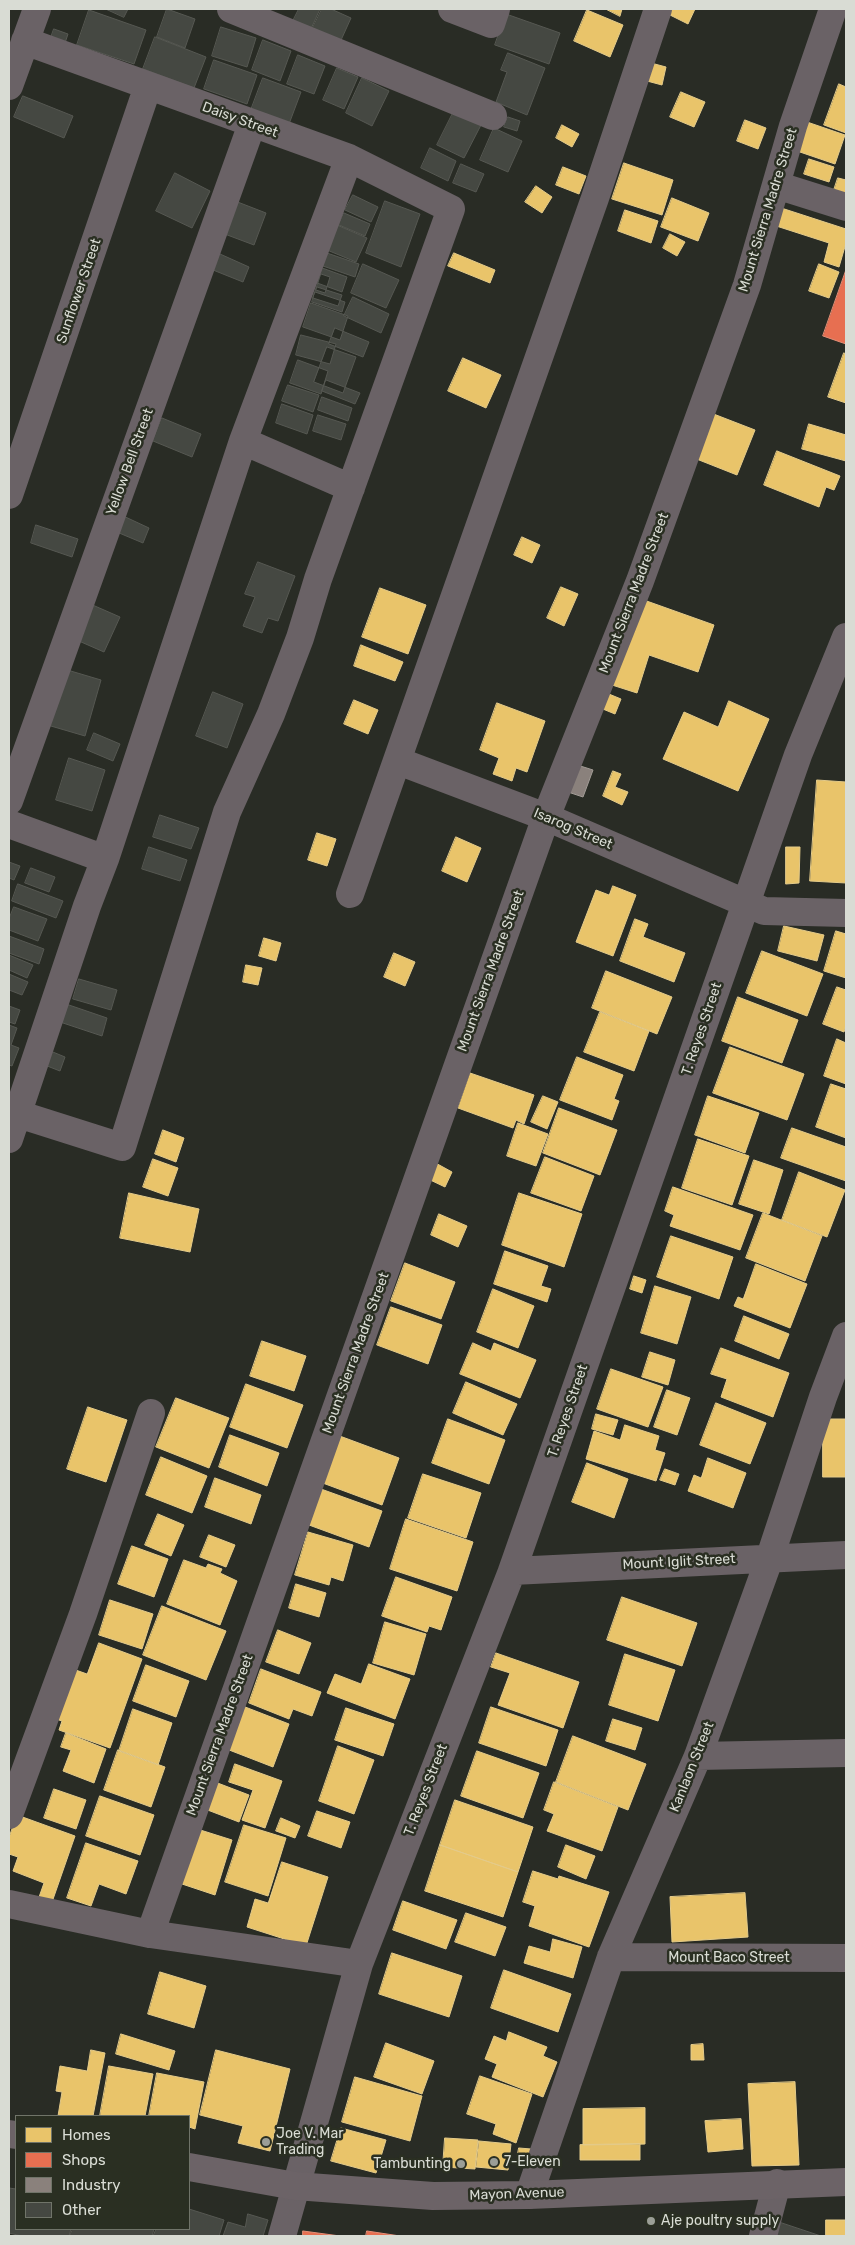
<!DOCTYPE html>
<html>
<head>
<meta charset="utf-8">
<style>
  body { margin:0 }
  #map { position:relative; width:855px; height:2245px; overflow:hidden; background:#292c25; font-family:Rubik,sans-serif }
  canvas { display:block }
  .frame { position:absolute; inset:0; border:10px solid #d9dcd4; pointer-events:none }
  .legend { position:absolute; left:15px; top:2115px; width:175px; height:115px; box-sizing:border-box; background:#2a2f22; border:1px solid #707469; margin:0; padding:6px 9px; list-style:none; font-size:15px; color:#d9dcd4 }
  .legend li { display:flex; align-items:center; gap:10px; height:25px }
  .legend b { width:25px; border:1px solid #707469 }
</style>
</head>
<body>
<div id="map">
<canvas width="855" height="2245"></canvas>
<div class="frame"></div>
<ul class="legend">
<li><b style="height:14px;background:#e9c46a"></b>Homes</li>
<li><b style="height:14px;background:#e76f51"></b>Shops</li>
<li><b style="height:14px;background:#8a817c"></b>Industry</li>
<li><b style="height:14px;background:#454842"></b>Other</li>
</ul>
</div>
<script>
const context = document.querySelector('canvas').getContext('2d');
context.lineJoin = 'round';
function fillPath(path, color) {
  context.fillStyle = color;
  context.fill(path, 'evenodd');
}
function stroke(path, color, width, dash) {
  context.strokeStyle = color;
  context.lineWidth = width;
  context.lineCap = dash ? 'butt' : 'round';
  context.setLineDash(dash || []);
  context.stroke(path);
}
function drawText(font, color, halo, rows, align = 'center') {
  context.font = font + ' Rubik,sans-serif';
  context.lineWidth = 5;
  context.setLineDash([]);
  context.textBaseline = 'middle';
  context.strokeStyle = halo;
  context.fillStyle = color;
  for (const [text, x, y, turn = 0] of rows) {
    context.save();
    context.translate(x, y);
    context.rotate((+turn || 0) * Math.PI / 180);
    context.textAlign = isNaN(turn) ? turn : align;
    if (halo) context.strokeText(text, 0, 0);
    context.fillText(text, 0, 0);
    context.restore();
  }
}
const homes = new Path2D(`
  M606 9H622L620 16Z
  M669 9H695L688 24 666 13Z
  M587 10 623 25 610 57 574 41Z
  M651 63 666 67 662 85 647 81Z
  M839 84 846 87V133L824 125Z
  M681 92 705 102 694 127 670 117Z
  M745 120 766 128 758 149 737 141Z
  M807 122 845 135 835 164 797 151Z
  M562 125 579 134 572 147 556 138Z
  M809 159 834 167 829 182 804 174Z
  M624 163 673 180 662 215 612 199Z
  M563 167 586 176 579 194 556 185Z
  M838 178 846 180V198L833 193Z
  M536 186 552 197 542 213 525 202Z
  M672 198 709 213 698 241 661 227Z
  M772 205 846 229V243L839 267 824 262 829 243 767 223Z
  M625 210 658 221 651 243 618 231Z
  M670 234 685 242 677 256 663 248Z
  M454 253 495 270 490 283 448 266Z
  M819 264 839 272 829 298 809 291Z
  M844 353 846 354V403L828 397Z
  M463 358 501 375 486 408 448 391Z
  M711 413 755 430 737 475 694 458Z
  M809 424 846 435V461L802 449Z
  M777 451 840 476 834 490 826 487 819 507 764 485Z
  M522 537 540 545 532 563 514 555Z
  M561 587 578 594 564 626 547 618Z
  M380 588 426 605 408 654 362 637Z
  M641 599 714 625 698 672 649 655 637 693 612 685Z
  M361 645 403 662 395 681 354 666Z
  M604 692 621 699 615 714 598 707Z
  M354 700 378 710 368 734 344 724Z
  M729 701 769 719 738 791 663 759 684 712 718 727Z
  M497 703 545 721 527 772 516 768 512 781 493 774 499 758 480 750Z
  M613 771 621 774 615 787 628 792 622 805 603 796Z
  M817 780 846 782V883L810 881Z
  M317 833 336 839 327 866 308 860Z
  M456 837 481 848 467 882 442 871Z
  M786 847H800L799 883 786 884Z
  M613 886 636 895 613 956 576 942 596 890 609 895Z
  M635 919 648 924 643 937 685 953 674 982 620 961Z
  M784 926 824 935 817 961 778 951Z
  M836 931 846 934V978L824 971Z
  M264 938 281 943 276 961 259 956Z
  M762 951 823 974 807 1016 746 993Z
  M394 953 415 962 405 986 384 977Z
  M246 965 262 968 258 985 243 982Z
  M606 971 672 997 657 1034 592 1008Z
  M837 987 846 990V1025L844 1032 823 1024Z
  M738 997 798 1020 782 1063 722 1041Z
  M600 1012 649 1031 634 1071 584 1052Z
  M837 1039 846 1043V1084L824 1076Z
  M730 1047 804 1074 787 1120 713 1093Z
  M577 1057 623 1075 614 1099 619 1101 612 1120 560 1100Z
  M470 1073 534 1095 524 1124 516 1120 513 1128 458 1108Z
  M831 1084 846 1089V1138L816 1127Z
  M543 1096 558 1102 547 1129 531 1122Z
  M708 1096 759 1113 745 1153 695 1135Z
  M559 1108 617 1130 600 1175 543 1153Z
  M518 1123 548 1134 536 1166 507 1156Z
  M792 1128 846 1147V1181L781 1158Z
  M163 1130 184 1138 176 1162 155 1154Z
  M698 1139 749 1156 732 1205 682 1188Z
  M545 1157 594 1176 581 1211 531 1193Z
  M153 1159 178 1168 168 1196 143 1187Z
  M754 1160 783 1170 769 1214 739 1204Z
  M432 1161 452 1172 445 1187 424 1177Z
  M799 1172 845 1190 827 1237 782 1220Z
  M673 1187 753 1215 740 1250 670 1226 674 1215 665 1211Z
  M129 1193 199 1209 190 1252 120 1238Z
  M519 1193 582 1214 564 1267 502 1245Z
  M763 1213 822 1236 805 1281 746 1258Z
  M439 1214 467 1226 458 1247 431 1235Z
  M671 1236 733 1257 719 1299 657 1277Z
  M505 1251 548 1266 541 1286 551 1289 547 1302 494 1284Z
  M405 1263 455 1282 441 1319 391 1301Z
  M756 1264 807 1284 790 1328 734 1306 738 1297 743 1299Z
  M634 1276 646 1280 642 1293 630 1289Z
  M655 1286 691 1297 677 1344 641 1333Z
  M493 1289 534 1306 518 1348 477 1332Z
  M391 1307 442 1325 428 1364 377 1345Z
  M744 1316 789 1334 779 1359 735 1341Z
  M262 1341 306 1356 294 1391 250 1376Z
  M473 1343 491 1351 494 1343 536 1360 520 1398 460 1374Z
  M721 1348 789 1373 773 1417 721 1397 727 1379 711 1374Z
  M650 1352 675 1360 668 1385 642 1377Z
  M611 1369 663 1387 648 1427 597 1409Z
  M466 1382 517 1404 503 1435 453 1413Z
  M246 1384 303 1405 287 1448 230 1427Z
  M667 1390 690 1398 677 1435 654 1427Z
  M176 1398 229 1418 209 1468 156 1447Z
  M716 1403 766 1423 750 1464 700 1445Z
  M88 1407 127 1420 106 1482 67 1469Z
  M596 1414 618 1420 613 1435 592 1429Z
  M448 1419 505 1440 489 1484 432 1463Z
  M823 1419H846V1477H823Z
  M625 1425 659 1436 655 1450 665 1453 656 1481 586 1459 594 1431 620 1440Z
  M230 1435 279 1453 267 1486 219 1467Z
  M337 1435 399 1458 382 1505 320 1482Z
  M161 1457 207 1476 192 1513 146 1495Z
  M708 1458 746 1473 733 1508 688 1491 694 1475 701 1478Z
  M587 1463 628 1479 614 1518 572 1502Z
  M665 1469 679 1474 675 1485 660 1480Z
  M423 1474 481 1493 466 1538 408 1518Z
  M215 1478 261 1495 251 1524 205 1507Z
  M321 1489 382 1511 369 1547 309 1525Z
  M158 1514 184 1525 171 1556 145 1545Z
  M406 1519 473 1542 457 1591 390 1569Z
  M308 1532 353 1545 343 1581 331 1577 329 1585 295 1575Z
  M209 1535 235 1545 226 1567 200 1557Z
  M132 1546 168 1559 154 1597 118 1584Z
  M184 1560 206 1568 208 1564 222 1569 220 1573 237 1581 220 1625 167 1604Z
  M396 1577 452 1597 441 1630 429 1626 427 1632 382 1616Z
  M296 1584 326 1593 319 1617 289 1608Z
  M622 1597 697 1623 682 1666 607 1640Z
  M110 1600 153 1614 142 1649 99 1635Z
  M162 1606 226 1631 206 1680 143 1655Z
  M385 1622 426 1634 414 1675 373 1663Z
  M278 1630 311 1643 299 1674 266 1662Z
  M99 1643 142 1659 110 1748 59 1730 62 1721 56 1719 70 1668 87 1674Z
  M496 1653 579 1682 563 1728 498 1705 510 1673 491 1667Z
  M625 1654 675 1670 658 1721 609 1705Z
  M369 1664 410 1679 395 1719 327 1693 335 1674 361 1684Z
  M146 1665 189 1681 176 1717 133 1701Z
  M261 1669 321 1692 312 1716 293 1709 289 1719 249 1703Z
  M240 1705 289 1724 273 1767 224 1748Z
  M491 1707 558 1730 546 1766 479 1743Z
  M346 1708 394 1724 383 1756 335 1740Z
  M133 1709 172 1723 158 1765 119 1751Z
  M613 1719 642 1728 635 1750 606 1741Z
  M66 1733 106 1749 94 1783 63 1771 71 1750 61 1747Z
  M573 1736 646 1764 628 1810 556 1782Z
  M338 1746 374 1760 354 1814 319 1801Z
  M118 1750 165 1767 151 1807 104 1790Z
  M477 1751 539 1773 523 1818 461 1796Z
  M235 1764 282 1781 265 1828 242 1820 253 1790 229 1782Z
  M215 1782 249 1795 239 1822 205 1809Z
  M554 1782 618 1807 602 1851 547 1831 554 1814 544 1810Z
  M54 1789 86 1800 76 1829 44 1818Z
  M100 1796 154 1815 140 1855 86 1836Z
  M455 1800 533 1827 518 1872 440 1845Z
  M317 1811 350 1822 341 1848 308 1836Z
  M17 1815 75 1836 51 1905 38 1900 44 1883 13 1871 18 1857 9 1854V1838Z
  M281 1818 300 1826 295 1838 276 1831Z
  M244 1825 286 1838 268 1896 225 1882Z
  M194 1828 232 1840 215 1895 176 1882Z
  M86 1843 138 1861 126 1894 99 1884 91 1906 67 1898Z
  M440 1845 518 1872 503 1917 425 1891Z
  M566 1845 595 1856 586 1879 558 1867Z
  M282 1862 328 1877 306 1946 247 1927 255 1899 268 1903Z
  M533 1871 558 1879 559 1876 609 1892 589 1947 529 1926 535 1906 523 1902Z
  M745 1893 748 1937 672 1942 670 1897Z
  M403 1901 457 1920 446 1949 393 1930Z
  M466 1913 506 1927 495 1956 455 1942Z
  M553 1939 582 1947 573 1978 524 1963 529 1946 550 1952Z
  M392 1953 462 1976 449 2017 379 1994Z
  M504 1970 571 1994 558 2032 491 2008Z
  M160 1972 206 1986 194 2028 148 2014Z
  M509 2032 547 2047 543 2056 557 2062 543 2097 492 2077 497 2064 485 2059 494 2036 506 2041Z
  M121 2034 175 2051 169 2070 116 2054Z
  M386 2043 434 2061 422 2094 374 2077Z
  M703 2044 704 2060H691V2045Z
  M91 2050 105 2053 93 2116H58L62 2092 56 2091 60 2066 87 2071Z
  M216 2050 290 2069 270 2151 238 2143 243 2126 200 2115Z
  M109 2066 153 2074 145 2116H100Z
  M157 2073 204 2082 195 2129 189 2127V2116H149Z
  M480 2076 532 2094 516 2143 493 2134 496 2124 467 2114Z
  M355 2077 422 2096 410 2141 342 2122Z
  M795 2082 799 2165 752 2166 748 2084Z
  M645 2108V2144L583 2145V2109Z
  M741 2119 743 2149 708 2152 705 2121Z
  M341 2128 386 2140 376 2173 331 2161Z
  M445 2138 478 2140 475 2169 443 2167Z
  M479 2141 511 2144 508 2170 476 2167Z
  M640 2144V2160H580V2145Z
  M519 2148 531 2149 528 2165 516 2164Z
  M826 2220H846V2236H826Z`);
fillPath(homes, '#e9c46a');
stroke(homes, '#e4cb8a', 1);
const shops = new Path2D(`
  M846 270V344L823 336Z
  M303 2231 340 2236H303Z
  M367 2231 400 2236H366Z`);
fillPath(shops, '#e76f51');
stroke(shops, '#e39078', 1);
const industry = new Path2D(`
  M574 764 593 770 583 797 565 791Z`);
fillPath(industry, '#8a817c');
stroke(industry, '#a29c96', 1);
const building = new Path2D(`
  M106 9H128L124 17Z
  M167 9 195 19 185 48 157 37Z
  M299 9H320L310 31 292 23Z
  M322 9H331L351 18 337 49 309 36Z
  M89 10 146 30 134 64 77 45Z
  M506 14 560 33 549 64 495 45Z
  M221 27 256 38 247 67 212 56Z
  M54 29 68 34 62 52 48 46Z
  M155 37 206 57 194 88 143 69Z
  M263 40 291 51 280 81 252 70Z
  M508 53 545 68 527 115 496 102 507 72 501 70Z
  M298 55 325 66 314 94 287 84Z
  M214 60 257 75 247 104 204 89Z
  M337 68 358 77 344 109 323 100Z
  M263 78 301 92 289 124 251 110Z
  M362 78 389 91 372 126 346 113Z
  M23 96 73 116 64 138 14 117Z
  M454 111 481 125 464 158 437 145Z
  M508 117 520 121 517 131 504 127Z
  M494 128 522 141 508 172 480 160Z
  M430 148 456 161 448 181 421 168Z
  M461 164 484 174 476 192 453 183Z
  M175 173 210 191 192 228 156 211Z
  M353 195 378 207 371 222 345 210Z
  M235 201 266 213 254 245 222 233Z
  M385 201 420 214 401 267 366 253Z
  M344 213 370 224 365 236 339 225Z
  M337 225 367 238 356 262 327 250Z
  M324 252 359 264 355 277 320 265Z
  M220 254 249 267 243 282 213 270Z
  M363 264 399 280 386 308 351 293Z
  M314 265 347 277 342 292 309 280Z
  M321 274 330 277 325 293 316 290Z
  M317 287 342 295 338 306 313 298Z
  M315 292 345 302 342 312 312 302Z
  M353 297 389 314 381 333 344 316Z
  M311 303 348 316 340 340 303 327Z
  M335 328 369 342 363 357 329 344Z
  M301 335 336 344 330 364 296 355Z
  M327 347 356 357 343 393 314 382Z
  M298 360 328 371 321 394 290 383Z
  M326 380 360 393 355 404 322 391Z
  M288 385 319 395 313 412 282 401Z
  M322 397 352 408 348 421 318 410Z
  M282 404 313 415 307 434 276 423Z
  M318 415 346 424 341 440 313 431Z
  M162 418 201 434 192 457 153 441Z
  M119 514 149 528 143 543 112 530Z
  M36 525 78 539 72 557 31 543Z
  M258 562 295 576 278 621 268 618 262 633 243 626 255 597 245 594Z
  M88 603 120 617 104 652 72 638Z
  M64 669 101 680 85 736 44 724Z
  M213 692 243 704 227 748 196 736Z
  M94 733 120 744 113 761 87 750Z
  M69 758 105 770 92 811 56 800Z
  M160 815 199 828 191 849 153 837Z
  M149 847 187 860 180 881 142 869Z
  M9 862 20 866 14 880 9 878Z
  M31 868 55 877 49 892 25 883Z
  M18 884 63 901 56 918 12 901Z
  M14 907 47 919 38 941 9 930V919Z
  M9 936 44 949 39 964 9 953Z
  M9 955 33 965 27 978 9 970Z
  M9 974 28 982 22 995 9 990Z
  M79 979 117 990 111 1010 73 999Z
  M66 1004 107 1018 102 1036 60 1022Z
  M9 1006 20 1010 15 1024 9 1022Z
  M9 1025 17 1028 11 1045 19 1048 12 1066 9 1065Z
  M48 1050 65 1057 60 1071 42 1064Z
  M9 2188 16 2189V2229H71L69 2236H22L9 2233Z
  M189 2209 224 2220 219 2236H153L156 2229H189Z
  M248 2214 268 2220 263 2236H223L228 2222 245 2227Z
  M779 2222 821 2236H775Z
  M73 2229H154L152 2236H70Z`);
fillPath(building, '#454842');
stroke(building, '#565852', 1);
stroke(new Path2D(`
  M231 9 493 116
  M452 9 491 24 496 9
  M9 86 37 9
  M776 185 846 207
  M243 441 351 488
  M9 495 148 86
  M398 761 546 817 764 911 846 913
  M9 801 252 124
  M9 824 105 859
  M350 894 595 198 658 9
  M18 1114 122 1147 227 812 271 714 300 638 318 579 451 209 349 158 25 41
  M9 1139 87 906 105 859 243 441 349 158
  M512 1571 846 1555
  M698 1756 846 1753
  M9 1815 83 1614 151 1413
  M9 1904 150 1934 359 1964
  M150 1934 546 817 640 581 747 285 793 126 833 9
  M611 1957 846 1958
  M529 2195 611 1957 698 1756 770 1557 823 1397 846 1336
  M282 2236 359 1964 512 1571 798 755 846 637
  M763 2236 777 2183`), '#6a6266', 28);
stroke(new Path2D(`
  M9 2134 16 2135
  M189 2167 295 2186 433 2196 529 2195 846 2182`), '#6c6367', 28);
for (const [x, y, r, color] of [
  [266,2142,5,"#9b9e97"],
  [494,2162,5,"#9b9e97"],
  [461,2164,5,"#9b9e97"],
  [651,2221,5,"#9b9e97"]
]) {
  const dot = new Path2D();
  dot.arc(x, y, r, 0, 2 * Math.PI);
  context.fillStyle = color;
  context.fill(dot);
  stroke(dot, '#2a2f22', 2);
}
drawText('14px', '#d9dcd4', '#2a2f22', [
  ["Daisy Street",240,120,20],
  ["Mount Sierra Madre Street",768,210,-73],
  ["Sunflower Street",79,291,-71],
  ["Yellow Bell Street",130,462,-70],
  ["Mount Sierra Madre Street",634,593,-69],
  ["Isarog Street",573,829,23],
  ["Mount Sierra Madre Street",491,971,-70],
  ["T. Reyes Street",702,1029,-71],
  ["Mount Sierra Madre Street",356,1353,-70],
  ["T. Reyes Street",568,1411,-71],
  ["Mount Iglit Street",679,1562,-3],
  ["Mount Sierra Madre Street",220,1735,-70],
  ["Kanlaon Street",692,1767,-68],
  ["T. Reyes Street",426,1790,-69],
  ["Mount Baco Street",729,1958],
  ["Mayon Avenue",517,2194,-2]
]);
drawText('14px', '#d9dcd4', '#2a2f22', [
  ["Joe V. Mar",276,2134],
  ["Trading",276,2150],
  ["7-Eleven",504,2162],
  ["Tambunting",451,2164,"right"],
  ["Aje poultry supply",661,2221]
], 'left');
</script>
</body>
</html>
